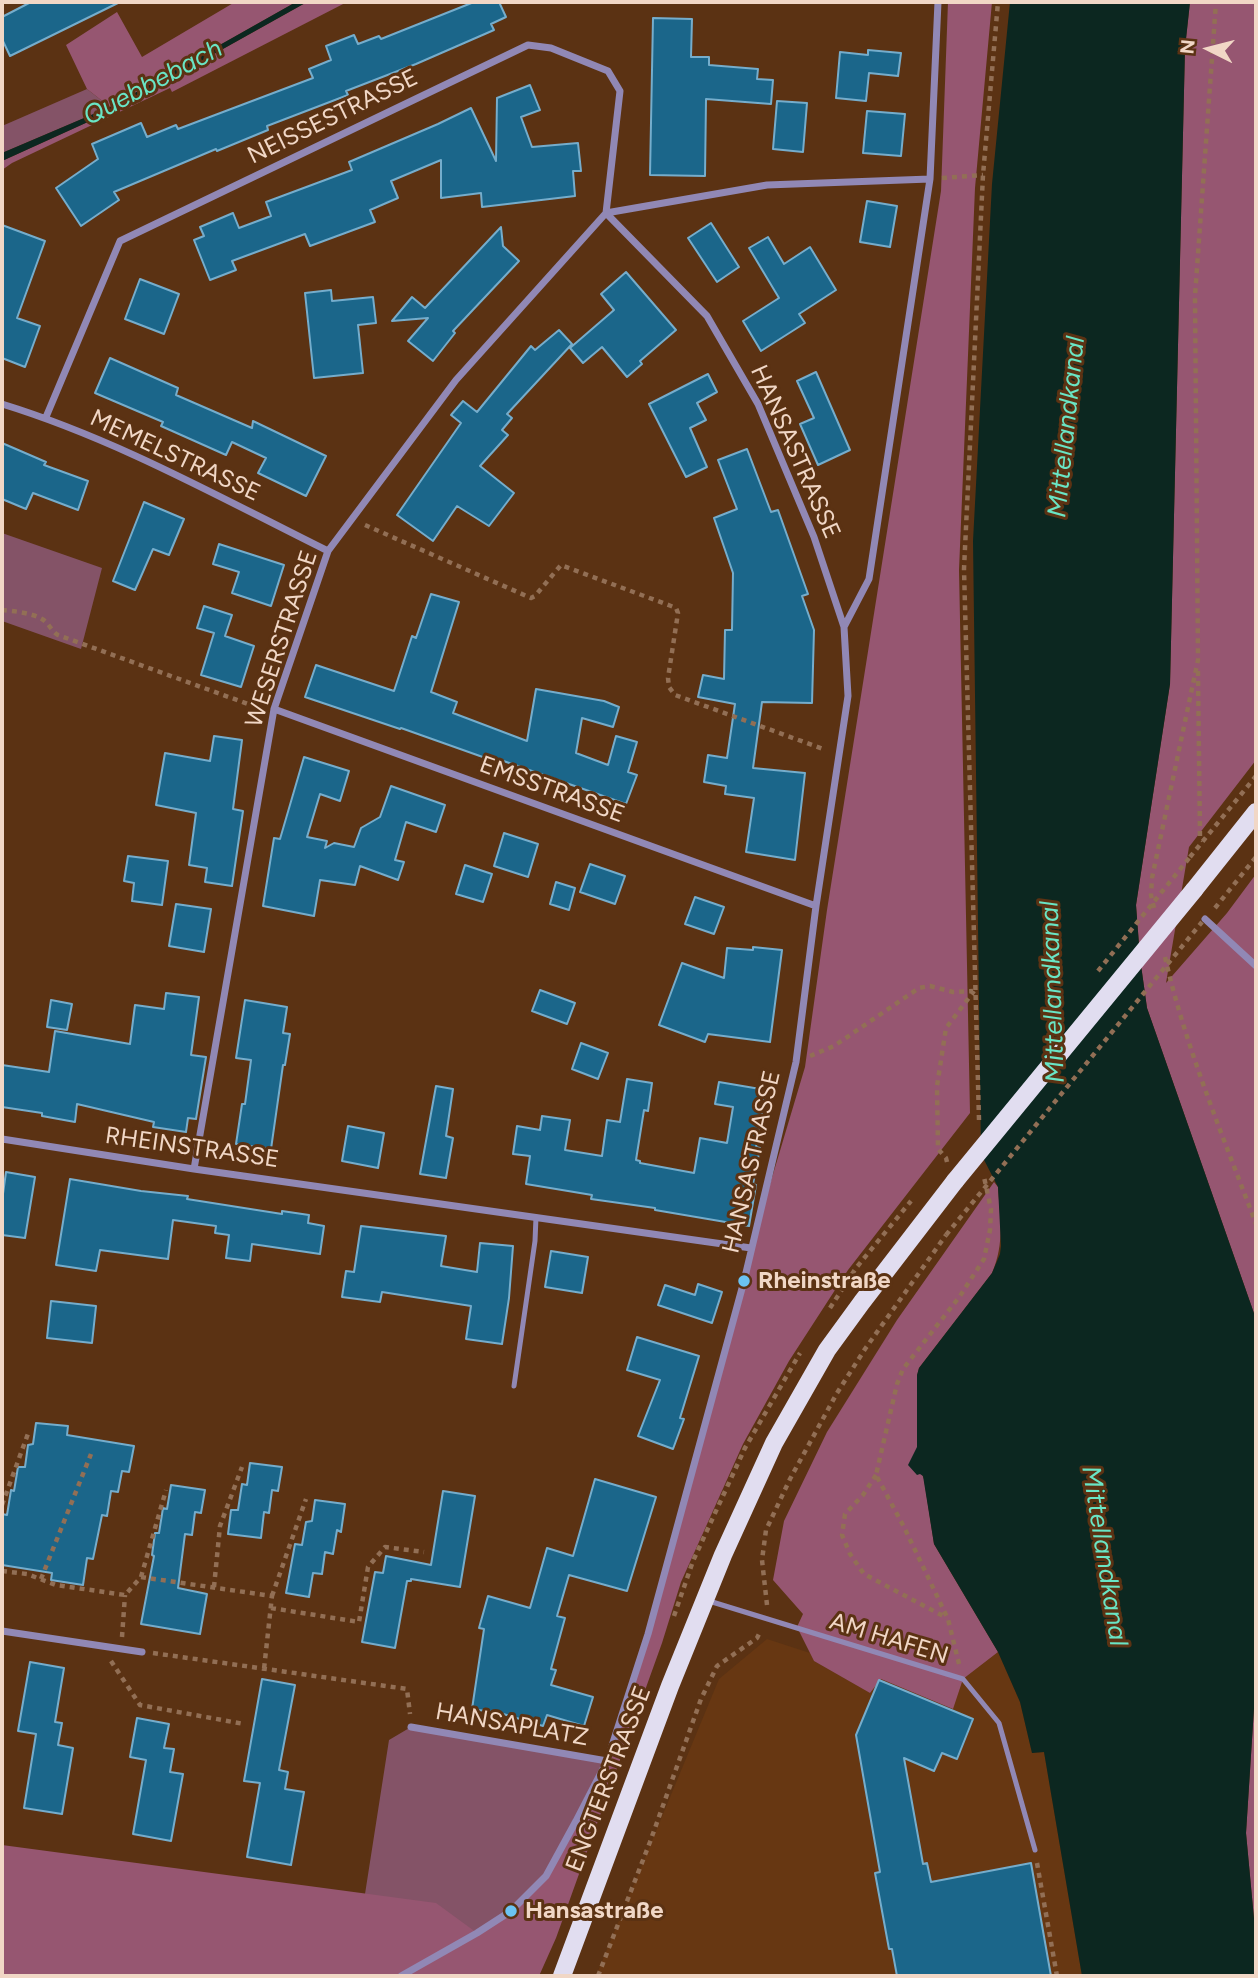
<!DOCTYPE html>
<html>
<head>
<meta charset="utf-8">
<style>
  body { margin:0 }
  #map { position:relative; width:1258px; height:1978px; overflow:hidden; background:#5b3213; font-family:Figtree,sans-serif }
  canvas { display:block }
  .frame { position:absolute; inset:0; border:4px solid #f1d7c6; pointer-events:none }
  .north { position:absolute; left:1174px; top:14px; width:70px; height:70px; -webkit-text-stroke:5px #5b3213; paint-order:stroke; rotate:276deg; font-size:19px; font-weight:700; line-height:28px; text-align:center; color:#f1d7c6 }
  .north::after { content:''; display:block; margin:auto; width:24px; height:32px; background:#f1d7c6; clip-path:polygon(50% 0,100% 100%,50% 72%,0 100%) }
</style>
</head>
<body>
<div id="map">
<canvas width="1258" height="1978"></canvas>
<div class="frame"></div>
<div class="north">N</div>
</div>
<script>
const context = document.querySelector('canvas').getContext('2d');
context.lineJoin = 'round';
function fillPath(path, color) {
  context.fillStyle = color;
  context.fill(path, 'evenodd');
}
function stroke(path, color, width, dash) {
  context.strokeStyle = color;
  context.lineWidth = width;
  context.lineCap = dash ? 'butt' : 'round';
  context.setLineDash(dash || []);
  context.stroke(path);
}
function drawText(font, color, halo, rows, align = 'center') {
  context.font = font + ' Figtree,sans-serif';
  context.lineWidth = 6;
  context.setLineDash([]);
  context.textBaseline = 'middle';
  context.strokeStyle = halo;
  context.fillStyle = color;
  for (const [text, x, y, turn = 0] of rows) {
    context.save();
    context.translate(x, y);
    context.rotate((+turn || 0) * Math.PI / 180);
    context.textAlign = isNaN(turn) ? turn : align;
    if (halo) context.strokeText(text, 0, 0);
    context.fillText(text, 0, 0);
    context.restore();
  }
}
fillPath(new Path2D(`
  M767 1639 810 1653 814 1661 870 1693 881 1679 952 1709 963 1679 998 1652 1020 1702 1032 1753 1044 1752 1082 1976H596L719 1679Z`), '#673712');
fillPath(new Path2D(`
  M87 89 110 107 2 153V126Z
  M2 533 102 568 81 649 2 621Z
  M411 1727 607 1761 546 1876 515 1907 477 1933 365 1894 389 1740Z`), '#845367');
fillPath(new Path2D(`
  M235 2H296L110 107 87 89 66 45 117 12 142 57Z
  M307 2H347L172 92 170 88 12 163 2 170V161L112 111Z
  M948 2H992L975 188 959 570 970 1113 848 1270 789 1361 743 1444 681 1582 662 1643 556 1938 539 1976H2V1845L436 1903 477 1933 515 1907 546 1876 607 1761 648 1634 751 1248 805 1067 827 910 941 191Z
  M1190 2H1256V760L1189 847 1166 983 1227 913 1256 874V1319L1147 1008 1140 958 1136 905 1170 684 1185 48Z
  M994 1182 998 1187C1000 1218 1005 1243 992 1273L919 1368 917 1376 918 1443C915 1456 919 1468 924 1479L934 1544 998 1652 963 1679 953 1709 881 1679 870 1693 814 1661 797 1627 803 1614 773 1580 784 1521 827 1432 897 1320Z
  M1256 1677V1940L1246 1833Z`), '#965671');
fillPath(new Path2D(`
  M296 2H307L112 111 2 161V153L110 107Z
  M1010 2H1190L1185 48 1170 684 1136 905 1140 958 1147 1008 1256 1319V1677L1246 1833 1256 1940V1976H1082L1044 1752 1032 1753 1020 1702 998 1652 934 1544 923 1476 920 1474 917 1475 908 1465 917 1447V1375L919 1368 992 1273 1000 1254 1001 1246 998 1187 981 1154 973 541 992 184Z`), '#0c2720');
const building = new Path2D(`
  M31 2H120L10 56 2 39V17Z
  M474 2H499L506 17 491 24 494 30 416 64 346 91 348 95 267 126 268 130 217 151 216 149 114 192 119 200 81 226 56 188 98 159 92 144 141 123 147 137 176 125 178 129 313 78 309 69 331 60 326 46 354 35 358 44 379 36 381 39Z
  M653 18 692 19 691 57H709V65L758 69 757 79 773 80 771 104 706 99 705 176 650 175Z
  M868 50 901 53 898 76 869 73 866 101 836 98 840 52 868 55Z
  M530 85 540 110 521 117 532 147 578 143 581 171H573L575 196 482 207 481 193 441 198V160L391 181 398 198 370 210 375 222 310 246 305 234 232 261 236 270 210 280 194 240 204 236 200 227 233 213 239 228 271 216 266 202 352 170 349 162 438 124 471 108 496 161 497 98Z
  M777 101 807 103 803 152 773 149Z
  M867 111 905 114 901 156 863 153Z
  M867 201 897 206 890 247 860 242Z
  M711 223 739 267 717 282 688 238Z
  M2 225 45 241 17 318 40 326 25 367 2 358Z
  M501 227 503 246 519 261 453 331 455 333 433 361 408 341 428 318 392 321 412 297 425 308Z
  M768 237 784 264 810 247 836 290 799 314 805 323 761 351 743 321 779 298 749 248Z
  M626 272 676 330 640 361 642 364 627 377 602 347 583 363 570 348 614 310 601 294Z
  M140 279 179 294 164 334 125 319Z
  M331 290 332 301 373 297 376 323 358 325 363 373 314 378 305 293Z
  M559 330 572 344 507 414 512 418 502 430 508 435 480 466 514 493 489 526 457 506 433 541 397 515 461 423 451 415 463 401 477 412 531 346 535 350Z
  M110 358 178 388 176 395 252 428 253 421 326 456 306 496 258 473 266 458 232 442 226 455 161 426 163 422 95 393Z
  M816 372 850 450 818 465 800 424 814 418 797 381Z
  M708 374 717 392 697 403 706 420 690 428 707 467 686 477 649 404Z
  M2 443 46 462 44 465 88 481 78 510 33 493 26 509 2 499Z
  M747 449 771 512 778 510 808 594 802 596 814 630 812 703 762 702 753 768 805 773 795 860 746 852 754 798 725 794 726 786 704 782 708 755 727 758 735 704 698 697 703 675 724 679 725 630H732L733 573 714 518 737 509 718 460Z
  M144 502 184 519 169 555 153 549 135 590 113 581Z
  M219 544 284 565 271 606 232 593 239 572 213 564Z
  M431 594 459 602 431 692 457 702 453 713 527 741 536 689 604 701 619 707 613 727 582 718 576 753 608 765 616 736 637 742 628 772 637 775 626 804 495 758 494 761 401 728 400 729 305 697 316 665 394 691 412 636 416 638Z
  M204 606 232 615 225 636 254 646 241 687 201 675 214 633 197 628Z
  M214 736 242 740 233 809 243 811 232 886 205 882 207 868 189 865 196 813 156 805 165 753 210 761Z
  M304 757 349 771 340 801 320 794 307 837 327 841 325 848 334 843 354 847 361 828 380 817 391 786 445 805 436 832 406 822 395 860 404 862 398 880 360 866 355 885 320 880 314 916 263 906 274 838 280 839Z
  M504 833 538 844 528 877 494 866Z
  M128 856 168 861 162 905 132 901 134 883 124 881Z
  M590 864 625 876 615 904 580 892Z
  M465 865 492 874 483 902 456 894Z
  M556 882 575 888 569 910 550 904Z
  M695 897 724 907 714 934 685 924Z
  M176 904 211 909 204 952 169 946Z
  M753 947 782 950 770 1042 708 1034 705 1042 659 1025 682 963 724 978 727 948 753 950Z
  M540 990 575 1003 567 1024 532 1011Z
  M166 993 199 997 191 1055 206 1057 196 1119 188 1118 186 1132 153 1127 154 1122 77 1104 75 1122 42 1116V1113L2 1107V1065L49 1072 55 1031 130 1044 135 1005 164 1009Z
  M51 1000 72 1004 67 1030 47 1027Z
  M245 1000 287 1007 283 1033 290 1034 285 1065H283L271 1149 236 1144 242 1104H245L251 1060 236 1058Z
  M581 1043 608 1053 598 1079 572 1069Z
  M627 1079 652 1083 648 1111 644 1110 636 1160 640 1161V1163L694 1173 700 1138 727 1143 733 1107 715 1104 719 1082 766 1090 756 1147 760 1148 753 1184 756 1185 749 1226 655 1210V1208L591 1199 592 1195 526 1184 530 1156 513 1154 517 1126 540 1130 542 1116 570 1120 565 1150 602 1156 607 1120 620 1122Z
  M436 1086 453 1089 446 1136 453 1138 446 1178 420 1174Z
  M348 1126 384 1133 378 1168 342 1161Z
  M6 1172 35 1177 25 1238 2 1235V1201Z
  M70 1179 141 1191 188 1196 187 1199 282 1214V1211L309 1215 308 1223 324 1226 320 1254 252 1244 250 1261 226 1258 229 1235 215 1233 216 1226 173 1220 168 1259 100 1250 96 1271 56 1265Z
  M361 1226 446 1236 441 1266 477 1272 480 1243 513 1246 509 1298 502 1344 466 1339 471 1306 382 1292 380 1302 342 1297 346 1271 354 1272Z
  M551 1251 588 1257 582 1293 545 1287Z
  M698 1284 722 1292 712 1323 658 1305 665 1285 695 1295Z
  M51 1301 96 1306 92 1343 47 1338Z
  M637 1337 699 1356 680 1418 684 1419 673 1449 638 1436 660 1380 627 1370Z
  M36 1423 68 1426 67 1435 134 1446 129 1472 122 1471 118 1492 111 1491 107 1516 102 1515 93 1559 87 1558 83 1585 51 1580 52 1573 2 1565V1514L7 1515 11 1490 14 1491 18 1467H25L28 1445 33 1444Z
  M250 1463 282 1467 278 1491 272 1490 269 1513 264 1512 261 1538 228 1534 231 1510H238L242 1484 247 1485Z
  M595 1479 656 1497 627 1591 569 1575 557 1616 565 1618 551 1669 556 1670 551 1685 593 1697 584 1726 547 1715 543 1726 500 1713 472 1709 484 1629 479 1628 488 1596 530 1608 547 1548 573 1556Z
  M171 1485 205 1490 201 1513 195 1512 192 1535 185 1534 178 1588 207 1594 200 1634 141 1624 154 1556 152 1555 155 1533H159L163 1508 167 1509Z
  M443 1491 475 1496 460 1587 411 1579V1581H407L395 1648 362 1642 375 1572 383 1573 386 1556 431 1565Z
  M315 1500 345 1504 341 1532 337 1530 333 1554 325 1552 322 1574 313 1573 309 1597 286 1593 295 1544 302 1545 306 1522 312 1521Z
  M30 1662 64 1668 55 1722 62 1723 58 1745 73 1748 62 1814 24 1808 36 1734 18 1731Z
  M262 1679 295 1685 279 1770 288 1772 285 1789 304 1792 291 1865 247 1857 260 1783 244 1781Z
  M879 1680 973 1719 957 1759 942 1753 934 1771 904 1758 923 1864 927 1863 931 1882 1031 1863 1051 1976H897L892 1949H889L875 1873 880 1872 856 1735Z
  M137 1718 169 1724 164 1748 174 1749 170 1772 183 1774 171 1841 133 1834 146 1760 130 1757Z`);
fillPath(building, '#1b668a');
stroke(building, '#75adcc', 2);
stroke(new Path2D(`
  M942 178 983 175
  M365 525 531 598 535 596 561 565 671 606 676 608 678 613 668 678 669 687 675 695 826 750
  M2 610C14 611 32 613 42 619 49 623 51 631 58 635L248 704 260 706
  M1198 671 1200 837 1203 841
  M1190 857 1256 776
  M1154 908 1151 895 1152 878 1198 660 1195 296 1216 2
  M1215 908 1256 857
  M1165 957C1186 1049 1223 1136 1256 1224
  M810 1056 834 1046 919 988 930 986 953 992 973 991
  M979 1120 964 569 983 175 998 2
  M947 1162 946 1158 938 1149 937 1086 946 1028 974 991
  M830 1308 856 1268 911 1201
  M876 1475 863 1495 845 1514 842 1535 850 1554 864 1574 947 1618
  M2 1505 29 1431
  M2 1571 27 1574 56 1585 125 1595 141 1577 166 1490
  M141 1577 272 1596 264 1669
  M41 1579 91 1454
  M214 1587 220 1526 242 1467
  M272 1596 306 1499
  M767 1605 762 1560 766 1530 790 1479 837 1393 865 1349 946 1235
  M271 1608 359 1622 368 1567 385 1547 424 1552
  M674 1616 693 1561 745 1448 800 1353
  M122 1637 125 1595
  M153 1653 407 1689 410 1714
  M111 1661 140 1705 244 1724
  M959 1664 948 1619 904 1527 876 1475 897 1384 903 1369 960 1296 984 1259 990 1230 991 1209 984 1177
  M1037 1863 1057 1976
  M598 1976 650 1842 701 1699 717 1666 757 1638 761 1630`), '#926f55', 4.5, [5, 5]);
stroke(new Path2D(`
  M514 1386 535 1241 536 1217
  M709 1601 963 1679 999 1723 1035 1850`), '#9188b5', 5);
stroke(new Path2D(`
  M606 213 707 316 758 404 814 537 844 627
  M606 213 767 185 930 179
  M2 404C116 439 221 498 328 551
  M46 417 120 241 528 45 551 48 608 71 620 91 606 213
  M274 709 816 906
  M1205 919 1256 966
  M2 1139 194 1169 751 1248
  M194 1169 274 709 328 551 456 380 606 213
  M2 1631 142 1652
  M411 1727 607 1761
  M401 1976 477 1933 511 1911 546 1876 576 1821 607 1761 648 1634 744 1281 796 1062 816 906 848 696 844 627 869 579 930 179 938 2`), '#9188b5', 7);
stroke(new Path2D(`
  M1194 890 1256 812
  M562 1976 670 1686 723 1555 774 1443 827 1350 862 1302 955 1181`), '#e1ddf0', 18);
stroke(new Path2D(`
  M1098 971 1190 857
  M946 1235 1202 922`), '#926f55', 4.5, [5, 5]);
stroke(new Path2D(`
  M955 1181 1194 890`), '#e1ddf0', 18);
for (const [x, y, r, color] of [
  [744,1281,7,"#6bc3f2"],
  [511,1911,7,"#6bc3f2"]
]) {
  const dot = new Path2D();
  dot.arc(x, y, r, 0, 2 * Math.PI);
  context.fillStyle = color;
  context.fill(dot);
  stroke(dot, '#5b3213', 2.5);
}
drawText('24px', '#f1d7c6', '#5b3213', [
  ["NEISSESTRASSE",333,117,-26],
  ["HANSASTRASSE",795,452,66],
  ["MEMELSTRASSE",175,456,25],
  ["WESERSTRASSE",282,639,-72],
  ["EMSSTRASSE",552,790,20],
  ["RHEINSTRASSE",192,1148,8],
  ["HANSASTRASSE",752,1162,-77],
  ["AM HAFEN",889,1639,17],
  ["HANSAPLATZ",512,1725,10],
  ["ENGTERSTRASSE",609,1779,-69]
]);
drawText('bold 24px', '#f1d7c6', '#5b3213', [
  ["Rheinstraße",758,1281],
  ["Hansastraße",525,1911]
], 'left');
drawText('italic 26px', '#69e5c5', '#5b3213', [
  ["Quebbebach",153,83,-28],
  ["Mittellandkanal",1067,427,-84],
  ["Mittellandkanal",1053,992,-92],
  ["Mittellandkanal",1104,1556,81]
]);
</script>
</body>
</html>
